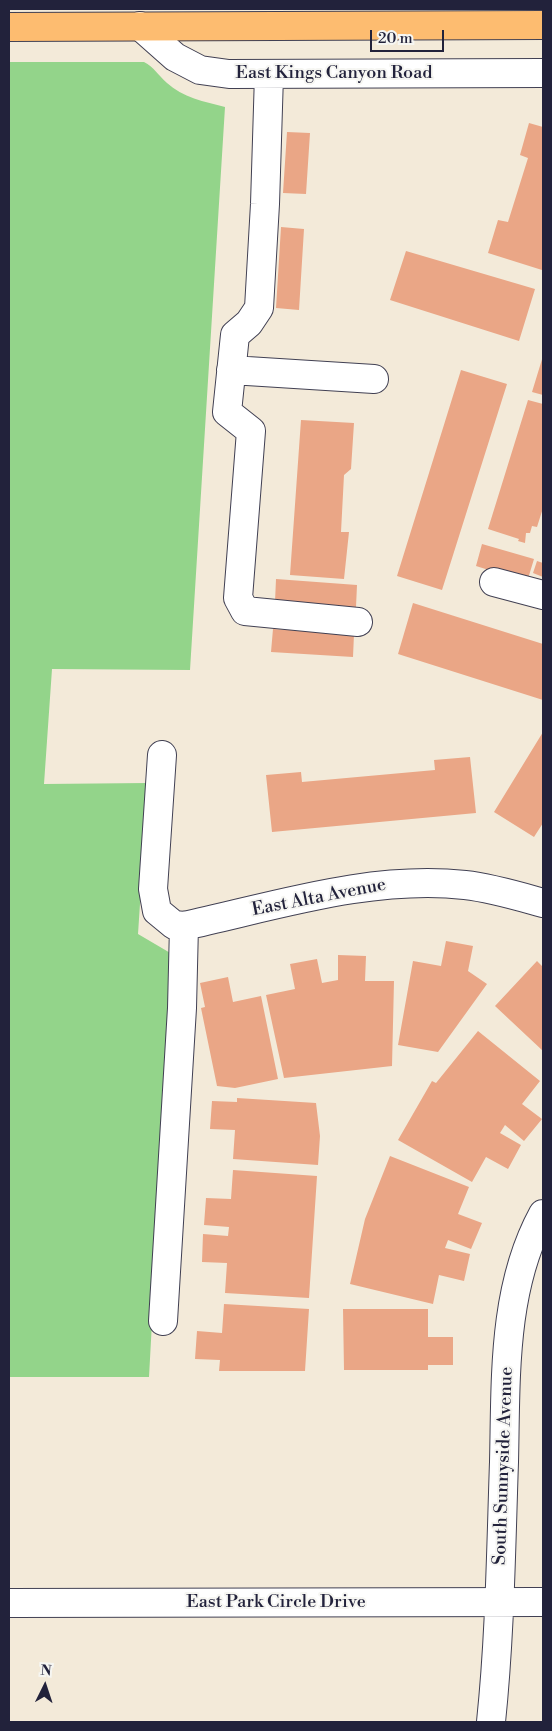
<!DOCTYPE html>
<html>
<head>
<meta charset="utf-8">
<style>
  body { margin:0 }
  #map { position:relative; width:552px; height:1731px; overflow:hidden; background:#f3ead9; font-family:"Libre Bodoni",serif }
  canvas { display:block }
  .frame { position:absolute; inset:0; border:10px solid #22223b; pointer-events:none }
  .north { position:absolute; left:20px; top:1661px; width:50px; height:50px; -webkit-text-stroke:4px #f6f6f2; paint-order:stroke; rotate:4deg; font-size:14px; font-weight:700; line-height:20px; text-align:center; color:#22223b }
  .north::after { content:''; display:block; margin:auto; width:18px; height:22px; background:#22223b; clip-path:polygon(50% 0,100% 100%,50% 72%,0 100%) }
  .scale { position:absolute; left:370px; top:30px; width:74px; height:22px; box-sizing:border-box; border:2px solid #22223b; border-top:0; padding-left:6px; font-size:15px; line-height:18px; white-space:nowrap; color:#22223b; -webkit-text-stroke:4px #f6f6f2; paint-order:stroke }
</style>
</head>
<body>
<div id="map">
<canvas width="552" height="1731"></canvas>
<div class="frame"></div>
<div class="north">N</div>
<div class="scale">20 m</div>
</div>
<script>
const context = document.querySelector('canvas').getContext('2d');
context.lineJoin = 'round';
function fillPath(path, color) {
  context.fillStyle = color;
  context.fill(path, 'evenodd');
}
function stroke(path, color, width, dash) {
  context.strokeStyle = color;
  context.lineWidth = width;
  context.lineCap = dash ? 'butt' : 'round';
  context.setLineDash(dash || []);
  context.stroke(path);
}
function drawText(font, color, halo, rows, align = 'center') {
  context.font = font + ' "Libre Bodoni",serif';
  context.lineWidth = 4;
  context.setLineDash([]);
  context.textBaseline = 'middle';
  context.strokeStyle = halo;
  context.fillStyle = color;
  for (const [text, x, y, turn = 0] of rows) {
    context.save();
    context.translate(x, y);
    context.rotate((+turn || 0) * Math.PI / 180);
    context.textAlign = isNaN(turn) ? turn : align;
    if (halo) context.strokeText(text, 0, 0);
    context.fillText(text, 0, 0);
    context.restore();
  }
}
fillPath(new Path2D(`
  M9 62H144C154 67 158 75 167 83 182 97 205 102 225 107L190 670 52 669 44 784 148 783 138 934 172 954 149 1377H9Z`), '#93d48a');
fillPath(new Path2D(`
  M529 123 543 127V265L542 270 488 253 498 220 508 222 528 158 520 155Z
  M287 132 310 133 306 194 283 193Z
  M281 227 304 229 299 310 276 308Z
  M406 251 535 289 519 341 390 300Z
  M543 356V395L532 392Z
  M461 370 507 384 442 590 397 576Z
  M528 400 543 404V508L537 527 532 526 530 533H526L525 543 518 541 519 539 488 529Z
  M301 420 354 423 351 469 344 475 341 532H349L344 579 290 575Z
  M482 544 534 559 527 582 476 566Z
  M537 561 543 563V577L533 573Z
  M276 579 357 585 356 607 275 602Z
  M413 603 543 644V700L398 654Z
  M273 629 354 634 353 657 271 652Z
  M543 732V823L534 837 494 812Z
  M470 757 476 813 272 832 266 775 301 772 302 782 435 770 434 760Z
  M446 941 473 946 468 971 487 984 438 1052 398 1045 413 961 441 966Z
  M338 955 366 956 365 981H394L392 1066 284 1078 266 995 295 989 290 964 317 959 322 983 338 980Z
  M537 961 543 967V1051L495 1006Z
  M228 977 233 1002 261 996 278 1079 235 1088 217 1086 201 1008 205 1007 200 983Z
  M478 1031 540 1081 522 1104 542 1119 524 1141 505 1125 500 1133 521 1145 508 1169 486 1157 472 1182 398 1140 432 1081 436 1083Z
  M237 1098 316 1103 320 1136 318 1165 233 1159 235 1130 210 1129 212 1101 237 1102Z
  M390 1156 469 1187 458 1214 482 1223 471 1249 448 1240 445 1248 470 1254 464 1281 439 1275 433 1304 350 1284 365 1219Z
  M233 1170 317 1176 309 1298 225 1293 227 1263 202 1262 203 1234 228 1236 229 1227 204 1225 206 1198 231 1199Z
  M224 1304 309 1309 305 1371H219L220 1360 195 1359 197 1331 222 1333Z
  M343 1309H428V1337H453V1365H428V1370H344Z`), '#eaa686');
const minor = new Path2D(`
  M140 26 175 57 200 70 229 74 543 73
  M269 75 265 204 259 308 249 323 235 335 227 412 251 431 238 598 245 611 358 622
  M231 370 374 379
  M494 582 543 595
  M162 755 153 889 157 911 174 925 184 926C276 906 370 875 465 885 492 888 518 896 543 903
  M163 1321 182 1008 184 926
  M9 1603 543 1602
  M491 1722C500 1636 501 1549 504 1462 506 1379 502 1289 543 1214`);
const major = new Path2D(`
  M9 27 543 25`);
stroke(minor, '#414053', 30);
stroke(major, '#414053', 30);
stroke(minor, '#fff', 28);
stroke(major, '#fdbc70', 28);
drawText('18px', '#22223b', '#f6f6f2', [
  ["East Kings Canyon Road",334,74],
  ["East Alta Avenue",319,898,-11],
  ["South Sunnyside Avenue",504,1466,-88],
  ["East Park Circle Drive",276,1603]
]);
</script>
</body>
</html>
